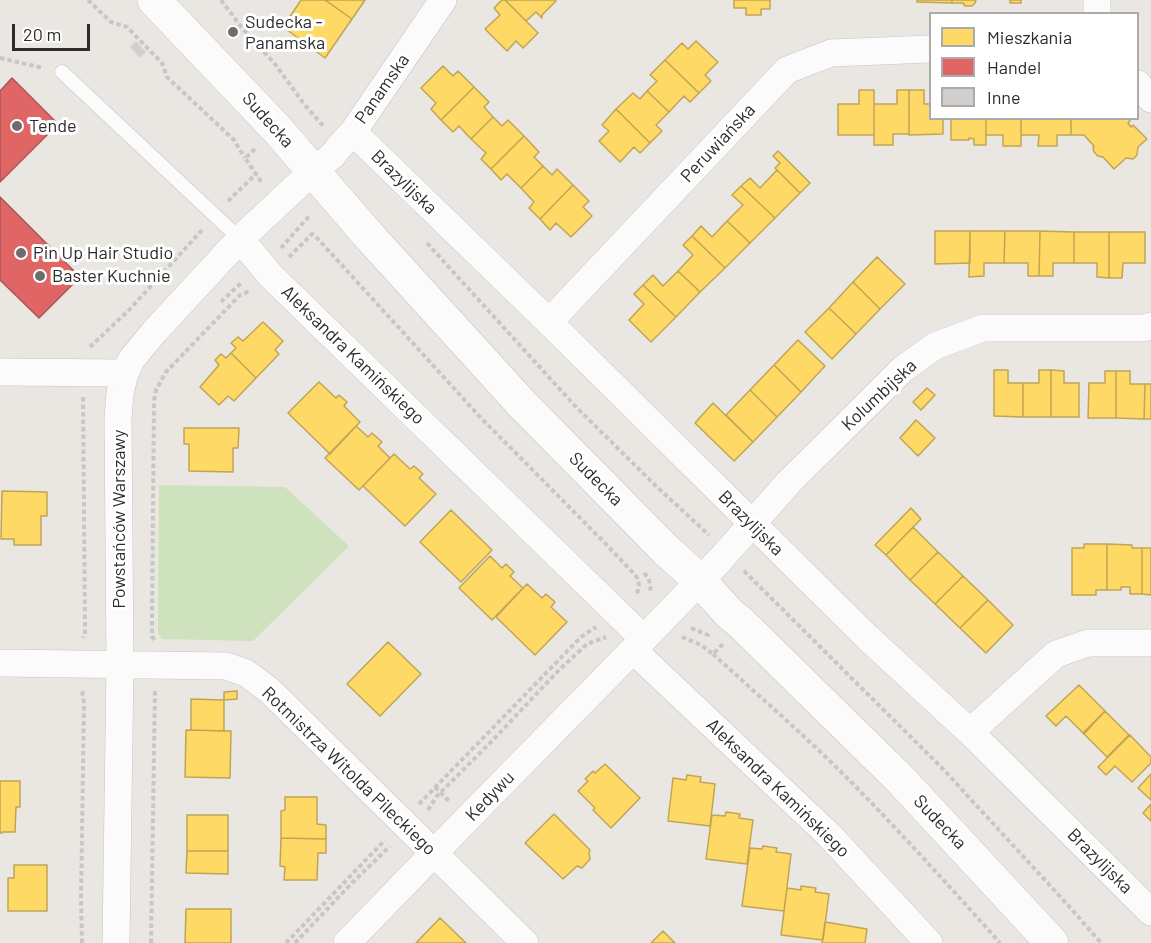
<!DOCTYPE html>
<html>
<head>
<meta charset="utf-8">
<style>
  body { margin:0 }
  #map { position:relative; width:1151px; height:943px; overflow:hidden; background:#eae6e2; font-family:Barlow,sans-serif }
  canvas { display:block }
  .legend { position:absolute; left:929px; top:12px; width:210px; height:108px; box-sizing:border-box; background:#fff; border:2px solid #ababab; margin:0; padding:8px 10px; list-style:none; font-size:18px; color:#2c2c2c }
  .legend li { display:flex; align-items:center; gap:12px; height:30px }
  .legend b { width:30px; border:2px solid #ababab }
  .scale { position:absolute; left:12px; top:24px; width:78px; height:27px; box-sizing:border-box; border:3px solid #2c2c2c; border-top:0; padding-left:8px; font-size:18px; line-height:21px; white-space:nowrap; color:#2c2c2c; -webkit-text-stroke:4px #fff; paint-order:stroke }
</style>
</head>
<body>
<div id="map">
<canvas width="1151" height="943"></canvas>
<ul class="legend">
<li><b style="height:16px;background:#ffd966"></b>Mieszkania</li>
<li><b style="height:16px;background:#e06666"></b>Handel</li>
<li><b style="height:16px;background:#d1cecb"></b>Inne</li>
</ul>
<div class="scale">20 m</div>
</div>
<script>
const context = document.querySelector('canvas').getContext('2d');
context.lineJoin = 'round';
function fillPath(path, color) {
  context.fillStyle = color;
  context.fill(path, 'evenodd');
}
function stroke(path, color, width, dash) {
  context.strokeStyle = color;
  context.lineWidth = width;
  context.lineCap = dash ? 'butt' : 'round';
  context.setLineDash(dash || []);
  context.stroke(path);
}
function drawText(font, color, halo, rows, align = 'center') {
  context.font = font + ' Barlow,sans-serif';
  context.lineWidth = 6;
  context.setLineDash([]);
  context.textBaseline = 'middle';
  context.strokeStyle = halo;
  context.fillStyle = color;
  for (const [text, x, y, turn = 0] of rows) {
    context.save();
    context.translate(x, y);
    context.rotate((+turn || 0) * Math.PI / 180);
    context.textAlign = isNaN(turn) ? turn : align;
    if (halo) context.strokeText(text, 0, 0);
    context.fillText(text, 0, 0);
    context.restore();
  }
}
fillPath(new Path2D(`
  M159 485 285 487 349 546 253 641 162 639 158 633Z`), '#cee3bd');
const homes = new Path2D(`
  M301 0H325L352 19 325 58 283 27Z
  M325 0H365L352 19Z
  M502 0H505L538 33 523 48 516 41 507 51 485 29 500 15 494 8Z
  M505 0H555L556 1 542 15V18L536 12 526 21Z
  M734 0H770V9H761V15H746V8H734Z
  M917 0H952V3L917 2Z
  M952 0H976L975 3 972 6H965L963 3H952Z
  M1010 0H1021V3H1010Z
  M696 41 718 62 705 75 711 81 699 93 665 60 682 43 688 49Z
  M665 60 699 93 690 102 684 96 669 112 647 91 657 81 650 75Z
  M443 66 453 76 458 71 474 87 441 120 431 109 436 103 421 88Z
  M474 87 489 102 484 107 493 117 471 139 459 126 453 132 441 120Z
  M859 90H874V135H838V104H859Z
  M897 90H909V134H893V145H874V104H897Z
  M909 90H924V104H930V118H943V134L909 135Z
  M647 91 669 112 656 125 662 131 650 143 616 109 633 93 640 99Z
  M616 109 650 143 640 153 634 147 620 162 599 141 609 131 602 125Z
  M493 117 502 126 508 120 524 136 491 169 481 159 486 153 471 139Z
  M951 118H986V145H974V139L969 138V140H951Z
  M986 118H1021V146H1003V135H986Z
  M1021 118H1071V135H1057V146H1038L1039 135H1021Z
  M1071 118H1128L1130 121 1128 123 1131 127 1133 125 1147 139 1138 147 1137 155 1133 159 1126 158 1114 169 1103 157 1098 156 1094 152 1093 147 1094 146 1084 135H1071Z
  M524 136 539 152 534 157 543 166 521 188 507 174 501 180 491 169Z
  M778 151 810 183 800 193 775 168 780 163 773 156Z
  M543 166 552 175 557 169 573 185 540 219 529 208 534 202 521 188Z
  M777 170 800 193 775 218 741 186 750 178 760 188Z
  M573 185 589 201 583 207 592 216 571 237 556 223 550 230 540 219Z
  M741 186 775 218 750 243 727 221 743 205 732 195Z
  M727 221 750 243 725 268 692 236 701 226 712 237Z
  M935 231H970V263L935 264Z
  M970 231H1005L1004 263H984V276L969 277Z
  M1005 231H1040L1039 276H1028V263H1004Z
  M1040 231 1074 232V263H1053V276H1039Z
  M1074 232H1109V278L1097 277V263H1074Z
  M1109 232H1145V263H1123L1122 278H1109Z
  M692 236 725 268 700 292 678 271 693 255 683 245Z
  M877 257 905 284 880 309 853 282Z
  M678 271 700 292 676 317 643 285 653 275 663 286Z
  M853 282 880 309 856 334 829 308Z
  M643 285 676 317 651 342 629 320 644 304 634 294Z
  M829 308 856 334 832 359 805 332Z
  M263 322 283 341 275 350 279 354 256 378 231 353 236 348 231 343 238 337 243 341Z
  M798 340 825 366 801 392 774 365Z
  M231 353 256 378 234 401 228 396 219 405 200 387 219 365 215 360 221 354 226 358Z
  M774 365 801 392 777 417 750 390Z
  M994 370H1008V383H1023V417L994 416Z
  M1039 370H1051V417H1023V383H1039Z
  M1051 370 1064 371V383H1079V417H1051Z
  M1105 371H1116V418H1088L1089 383H1105Z
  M1116 371H1130V384H1145L1144 419 1116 418Z
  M319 382 336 398 339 395 347 402 344 406 360 422 330 454 288 413Z
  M1145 384H1151V419H1144Z
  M927 388 935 395 921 410 913 402Z
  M750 390 777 417 753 442 726 415Z
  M713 403 753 442 734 461 695 423Z
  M916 420 935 438 918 456 900 438Z
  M356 426 368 437 372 433 382 442 378 446 390 458 359 490 325 458Z
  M184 428H239L238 448H233V472L189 471V444H184Z
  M394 454 410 469 414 466 423 474 419 478 436 494 405 526 363 486Z
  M2 491 47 492V516H41V545H14V539H1Z
  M911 508 921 519 886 555 875 545Z
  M451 510 492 550 461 582 420 542Z
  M913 527 938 552 910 580 886 555Z
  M1084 544H1107V590H1096V595H1072V548H1084Z
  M1107 544 1132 545V548H1142V594H1130V587H1121V590H1107Z
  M1142 548H1151V595L1142 594Z
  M938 552 963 576 935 604 910 580Z
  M490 556 502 568 506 564 514 572 510 576 523 588 492 620 459 588Z
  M963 576 988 600 960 628 935 604Z
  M527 584 542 598 546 594 555 602 551 607 567 622 535 655 496 617Z
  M988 600 1013 625 986 653 960 628Z
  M388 642 421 674 380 716 347 684Z
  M1079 685 1105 711 1083 733 1066 716 1056 726 1046 716Z
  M237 691V699L224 700V692Z
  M191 699 224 700V731L191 730Z
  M1105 711 1129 735 1107 757 1084 734Z
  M186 730 231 731 230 778 185 777Z
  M1130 735 1151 757V763L1132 782 1115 766 1106 775 1098 767Z
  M605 764 640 798 611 828 593 810 595 808 578 791 588 781 585 779 593 771 595 773Z
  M1151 774V800L1138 788Z
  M687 775 701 777 700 782 715 784 710 826 668 821 673 778 686 780Z
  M0 781H20V807H16L15 832H2V833H0Z
  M285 797H317V824L326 825V839L281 838V811L285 810Z
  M1151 804V821L1143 813Z
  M726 812 740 814 739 818 753 820 747 864 706 859 712 815 725 816Z
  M554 814 590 850 589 853 590 859 582 868 577 866 563 879 525 843Z
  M187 815H228V851H187Z
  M281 838 326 839V853H318L317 880H284L285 867 280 866Z
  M763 846 777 848 776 852 791 854 784 911 742 906 750 848 762 849Z
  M187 851H228V874L186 873Z
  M14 865H47V911H8V878H14Z
  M801 886 816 888 815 892 829 894 823 940 781 935 787 888 801 890Z
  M186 909H231V943H185Z
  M440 918 466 943H416Z
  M825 922 867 929 865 943H822Z
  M663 931 675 943H651Z`);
fillPath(homes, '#ffd966');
stroke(homes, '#c0a555', 1.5);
const shops = new Path2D(`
  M12 78 58 124 0 182V91Z
  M0 197 80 277 39 318 0 280Z`);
fillPath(shops, '#e06666');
stroke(shops, '#a55', 1.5);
const building = new Path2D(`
  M136 42 145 52 140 57 131 47Z`);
fillPath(building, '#d1cecb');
stroke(building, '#d5d2ce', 1.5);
const service = new Path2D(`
  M62 72 240 239`);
const minor = new Path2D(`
  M1097 14V0
  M1138 84 1151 99
  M353 132 549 322 867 637 970 732 1151 912
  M240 239 271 276 644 639
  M549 322 787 70 831 53 930 49
  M0 372 125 373
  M0 663 226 666 246 673 269 690 525 943
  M970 732 1056 654 1088 643H1151
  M116 943 120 665 118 418 120 393 125 373 131 360 154 332 240 239 313 171 332 156 340 146 353 132 443 0
  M347 943 467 819 633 650
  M929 943 829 835 633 650 719 561 789 482 903 369 935 346 983 328H1143L1151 326`);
const tertiary = new Path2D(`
  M154 0 276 128 370 237 522 404 666 550 700 581 729 613 740 622 900 779 1052 943`);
stroke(service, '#c6c4c5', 15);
stroke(minor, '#c6c4c5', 28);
stroke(tertiary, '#c6c4c5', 34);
stroke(new Path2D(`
  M88 0 111 22 127 27 162 63 167 77 234 140 245 158
  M221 0 242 28 275 64 304 104 325 128
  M0 58 43 68
  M255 149 245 158 262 183
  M228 201 256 174
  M427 243 576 407 656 486 709 535
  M281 248 310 215
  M289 257 312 234 319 240 480 417 603 541 636 576C640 583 640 589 635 596
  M221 302 242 282
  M90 347 129 310 203 229
  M83 397 85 624V632L83 638
  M744 571 943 769 1066 903 1101 943
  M644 573C650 580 651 584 650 593
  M691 628 708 635V634
  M682 637 701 645 713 654 723 644
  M154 640 152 636V622L154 401 156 390 166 372 240 295 250 291
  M713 654C760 697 809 739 854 785 904 836 952 889 1000 943
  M435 787 450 802
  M419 804 581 637 596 627
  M428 810 436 797 493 740 558 671 587 644 606 637
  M82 943 81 899 84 703 82 689
  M151 943 155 689
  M286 943 385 840
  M295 943 352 883 390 846`), '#c7c7c6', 4, [4.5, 3]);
stroke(service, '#fcfbfb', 14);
stroke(minor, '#fcfbfb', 27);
stroke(tertiary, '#fcfbfb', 33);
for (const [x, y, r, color] of [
  [233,32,6,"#6e6d6c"],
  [17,126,6,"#6e6d6c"],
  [21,253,6,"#6e6d6c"],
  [40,276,6,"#6e6d6c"]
]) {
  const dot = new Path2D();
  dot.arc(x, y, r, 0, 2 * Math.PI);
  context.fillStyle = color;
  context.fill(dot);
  stroke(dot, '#fff', 2);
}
drawText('18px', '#2c2c2c', '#fff', [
  ["Sudecka -",245,22],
  ["Panamska",245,43],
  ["Tende",29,126],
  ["Pin Up Hair Studio",33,253],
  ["Baster Kuchnie",52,276]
], 'left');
drawText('18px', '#2c2c2c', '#fff', [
  ["Panamska",382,89,-55],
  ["Sudecka",268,120,48],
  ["Peruwiańska",718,143,-47],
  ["Brazylijska",404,182,44],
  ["Aleksandra Kamińskiego",353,355,44],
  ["Kolumbijska",879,395,-43],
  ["Sudecka",596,479,45],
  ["Powstańców Warszawy",119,519,-90],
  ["Brazylijska",751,523,45],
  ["Rotmistrza Witolda Pileckiego",349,771,44],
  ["Aleksandra Kamińskiego",778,788,44],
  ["Kedywu",490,796,-46],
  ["Sudecka",940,822,46],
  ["Brazylijska",1100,861,45]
]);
</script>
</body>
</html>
